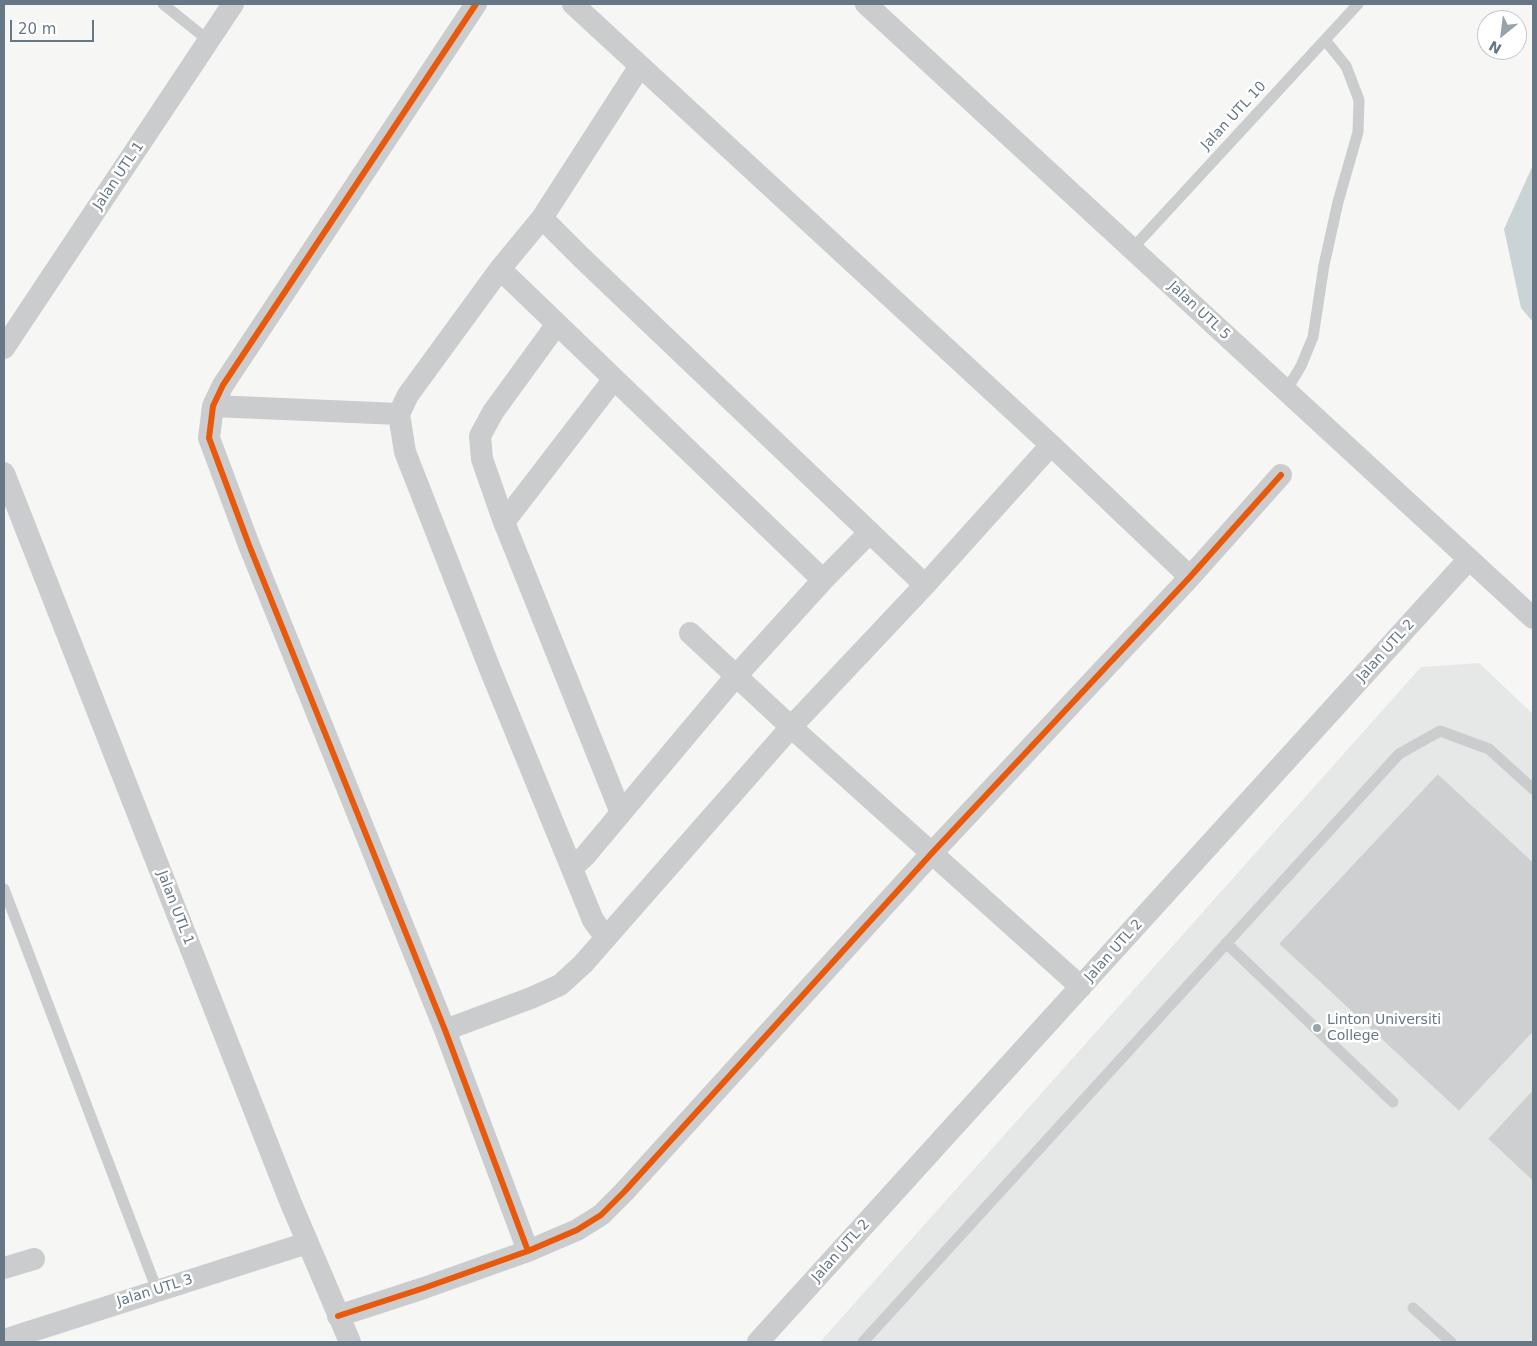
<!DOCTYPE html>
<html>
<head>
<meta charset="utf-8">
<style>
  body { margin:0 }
  #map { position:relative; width:1537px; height:1346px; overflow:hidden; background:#f6f6f5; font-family:"DejaVu Sans",sans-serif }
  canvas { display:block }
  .frame { position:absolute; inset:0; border:5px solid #667886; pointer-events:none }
  .north { position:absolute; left:1477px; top:10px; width:50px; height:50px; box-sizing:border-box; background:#fff; border:1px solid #c2c9cf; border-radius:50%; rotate:209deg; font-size:14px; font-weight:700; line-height:20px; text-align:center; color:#667886 }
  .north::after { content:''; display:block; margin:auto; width:18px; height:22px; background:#98a4ad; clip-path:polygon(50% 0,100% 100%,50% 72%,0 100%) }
  .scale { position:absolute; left:10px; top:20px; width:84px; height:22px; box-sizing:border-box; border:2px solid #667886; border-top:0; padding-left:6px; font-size:15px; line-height:18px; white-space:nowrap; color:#667886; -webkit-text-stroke:4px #fff; paint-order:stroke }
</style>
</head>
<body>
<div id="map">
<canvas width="1537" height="1346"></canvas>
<div class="frame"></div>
<div class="north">N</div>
<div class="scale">20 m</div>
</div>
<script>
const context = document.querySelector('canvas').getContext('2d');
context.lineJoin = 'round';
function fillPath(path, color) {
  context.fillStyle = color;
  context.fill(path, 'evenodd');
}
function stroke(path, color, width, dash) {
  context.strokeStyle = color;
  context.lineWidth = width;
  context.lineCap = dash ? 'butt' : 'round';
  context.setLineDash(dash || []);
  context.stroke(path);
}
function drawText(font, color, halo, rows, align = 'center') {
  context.font = font + ' "DejaVu Sans",sans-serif';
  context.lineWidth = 5;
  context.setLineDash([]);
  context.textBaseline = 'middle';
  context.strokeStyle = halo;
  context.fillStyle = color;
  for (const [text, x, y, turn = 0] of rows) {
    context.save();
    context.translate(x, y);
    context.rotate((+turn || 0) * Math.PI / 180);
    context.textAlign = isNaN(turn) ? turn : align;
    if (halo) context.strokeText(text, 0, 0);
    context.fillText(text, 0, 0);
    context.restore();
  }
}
fillPath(new Path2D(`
  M1479 663 1533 714V1342H820L1421 667Z`), '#e6e8e8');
fillPath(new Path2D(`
  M1533 165V322L1521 308 1504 229Z`), '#cad3d6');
const building = new Path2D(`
  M1438 774 1533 862V1032L1459 1111 1279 944Z
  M1533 1090V1181L1488 1139Z`);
fillPath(building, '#cdcfd0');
stroke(building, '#e6e6e5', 1);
stroke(new Path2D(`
  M163 4 209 41
  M1132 249 1358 4
  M1286 391 1301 366 1313 337 1324 265 1338 202 1358 132 1359 100 1346 66 1325 40
  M4 889 157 1290
  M1226 943 1393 1102
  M1413 1308 1451 1342
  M863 1342 1399 754 1440 731 1489 749 1533 789`), '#cbcccd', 11);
stroke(new Path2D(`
  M476 4 223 385 213 406 209 438 249 545 445 1030 528 1251
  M573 4 1051 445 1190 577
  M866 4 1533 618
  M640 66 542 218 582 258 925 585
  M500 269 823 580 870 532
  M4 348 233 4
  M614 379 504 522 621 813
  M213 406 399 414 405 452 490 669 593 920 606 938
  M399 414 408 395 500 269 542 218
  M4 473 290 1201 350 1342
  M504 522 482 459 480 436 493 412 557 324
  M690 633 791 727 1081 987
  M572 868 585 856 736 676 823 580
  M445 1030 531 998 560 985 583 964 791 727 925 585 1051 445
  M4 1268 34 1259
  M338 1316 424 1288 528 1251 577 1230 601 1215 624 1192 932 853 1190 577 1281 475
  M4 1340 307 1243
  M758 1342 1469 559`), '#cbcccd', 22);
stroke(new Path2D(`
  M476 4 223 385 213 406 209 438 249 545 445 1030 528 1251
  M338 1316 424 1288 528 1251 577 1230 601 1215 624 1192 932 853 1190 577 1281 475`), '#e8590c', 6);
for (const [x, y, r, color] of [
  [1317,1028,5,"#98a4ad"]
]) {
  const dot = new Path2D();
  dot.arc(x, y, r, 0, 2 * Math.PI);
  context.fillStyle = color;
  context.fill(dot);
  stroke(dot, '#fff', 2);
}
drawText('14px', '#667886', '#fff', [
  ["Jalan UTL 10",1234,116,-47],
  ["Jalan UTL 1",119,176,-56],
  ["Jalan UTL 5",1199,311,43],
  ["Jalan UTL 2",1386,651,-48],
  ["Jalan UTL 1",175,908,69],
  ["Jalan UTL 2",1114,951,-48],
  ["Jalan UTL 2",841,1251,-48],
  ["Jalan UTL 3",155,1291,-17]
]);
drawText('14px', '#667886', '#fff', [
  ["Linton Universiti",1327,1020],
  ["College",1327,1036]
], 'left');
</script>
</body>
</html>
